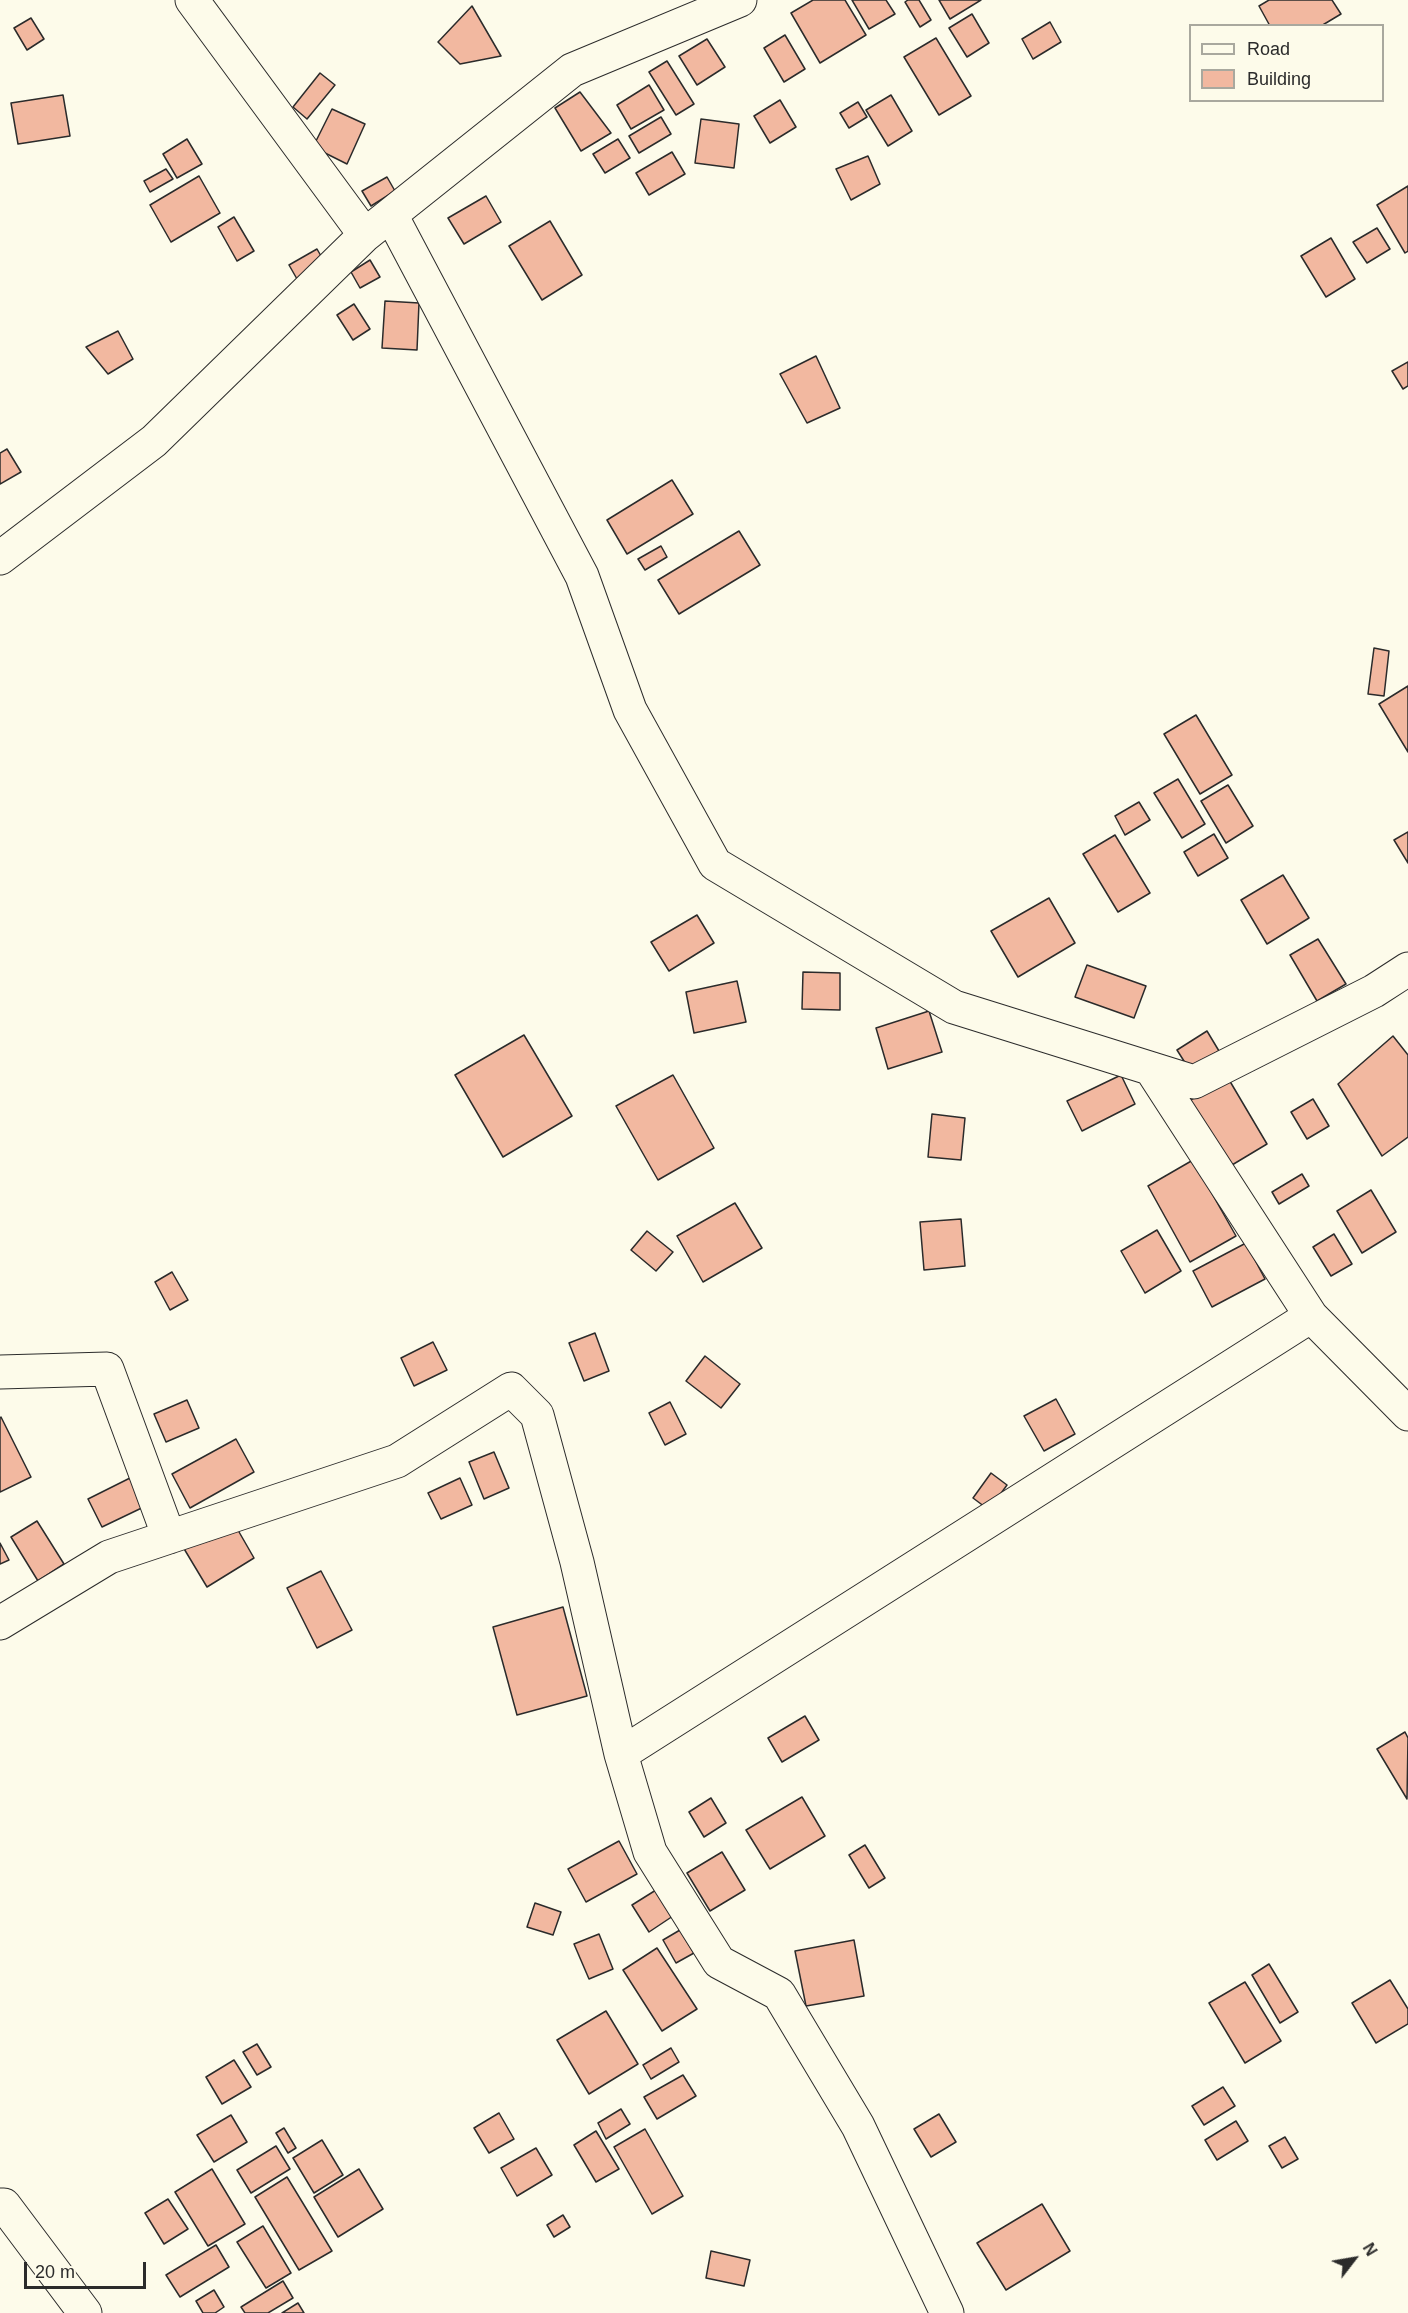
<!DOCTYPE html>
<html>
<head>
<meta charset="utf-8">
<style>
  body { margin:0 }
  #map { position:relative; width:1408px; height:2313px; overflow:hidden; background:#fdfbea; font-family:Arial,sans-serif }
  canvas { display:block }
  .legend { position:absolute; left:1189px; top:24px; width:195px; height:78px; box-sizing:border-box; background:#fdfbea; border:2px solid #a9a89e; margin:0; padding:8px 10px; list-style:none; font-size:18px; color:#2b2b2b }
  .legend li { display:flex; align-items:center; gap:12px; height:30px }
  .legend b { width:30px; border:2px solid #a9a89e }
  .north { position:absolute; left:1324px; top:2229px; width:60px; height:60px; -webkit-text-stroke:4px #fdfbea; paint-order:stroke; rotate:59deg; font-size:16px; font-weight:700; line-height:24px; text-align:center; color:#2b2b2b }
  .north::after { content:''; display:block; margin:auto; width:21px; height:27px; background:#2b2b2b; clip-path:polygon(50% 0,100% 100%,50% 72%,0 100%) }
  .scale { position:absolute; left:24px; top:2262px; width:122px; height:27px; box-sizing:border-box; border:3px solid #2b2b2b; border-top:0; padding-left:8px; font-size:18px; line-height:21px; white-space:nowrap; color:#2b2b2b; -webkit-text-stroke:4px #fdfbea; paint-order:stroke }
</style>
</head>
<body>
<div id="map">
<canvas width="1408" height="2313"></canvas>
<ul class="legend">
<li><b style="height:8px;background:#fdfbea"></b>Road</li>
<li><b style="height:16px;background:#f2b8a0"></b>Building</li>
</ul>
<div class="north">N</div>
<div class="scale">20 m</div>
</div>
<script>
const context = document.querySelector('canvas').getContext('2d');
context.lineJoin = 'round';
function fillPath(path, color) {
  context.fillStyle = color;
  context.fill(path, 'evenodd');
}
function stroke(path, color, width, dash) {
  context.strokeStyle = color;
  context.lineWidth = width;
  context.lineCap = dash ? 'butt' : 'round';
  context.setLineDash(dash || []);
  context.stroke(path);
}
const building = new Path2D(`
  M813 0H845L866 35 820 63 791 13Z
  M852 0H886L895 14 869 29Z
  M908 0H919L931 20 920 27 905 2Z
  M939 0H981L950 19Z
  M1269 0H1332L1341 14 1321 26H1270L1259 6Z
  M472 6 501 56 460 64 438 42Z
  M972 14 989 43 967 57 949 28Z
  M31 18 44 39 27 50 14 28Z
  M1050 22 1061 42 1033 59 1022 39Z
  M785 35 805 69 784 82 764 48Z
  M936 38 971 96 939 115 904 57Z
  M707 39 725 67 697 85 679 56Z
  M667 61 694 104 676 115 649 72Z
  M320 73 335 85 307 119 293 107Z
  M649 85 664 110 631 129 617 105Z
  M580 92 611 133 581 151 555 108Z
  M63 95 70 136 18 144 11 103Z
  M891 95 912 131 888 146 866 110Z
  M780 100 796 127 770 143 754 116Z
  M858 102 867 117 849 128 840 113Z
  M332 109 365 124 347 164 313 147Z
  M661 117 671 134 639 153 629 136Z
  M701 119 739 124 734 168 695 163Z
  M187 139 202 164 177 178 163 154Z
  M618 139 630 158 605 173 593 154Z
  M672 152 685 174 649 195 636 173Z
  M868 156 880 184 851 200 836 169Z
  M166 169 173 179 150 192 144 181Z
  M199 176 220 213 171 242 150 205Z
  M387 177 395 191 371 206 362 191Z
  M1408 186V251L1405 253 1377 205Z
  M486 196 501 222 464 244 448 218Z
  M234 217 254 251 237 261 218 227Z
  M550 221 582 275 542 300 509 246Z
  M1377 228 1390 249 1367 263 1353 242Z
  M1331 238 1355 279 1326 297 1301 256Z
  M317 249 325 263 297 279 289 265Z
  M370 260 380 277 360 288 351 272Z
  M385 301 419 303 417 350 382 348Z
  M354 304 370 329 353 340 337 315Z
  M118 331 133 359 108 374 86 347Z
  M816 356 840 408 807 423 780 374Z
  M1408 362V386L1403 389 1392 371Z
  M7 449 21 472 0 484V453Z
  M672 480 693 514 627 554 607 520Z
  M739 531 760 565 679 614 658 580Z
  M661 546 667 557 645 570 638 559Z
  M1374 648 1389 651 1384 696 1368 694Z
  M1408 686V752L1379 704Z
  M1196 715 1232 775 1200 794 1164 734Z
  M1178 779 1205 824 1182 838 1154 793Z
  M1228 785 1253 826 1226 843 1201 801Z
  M1139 802 1150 820 1125 835 1115 816Z
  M1408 832V863L1394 840Z
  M1214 834 1228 858 1198 876 1184 852Z
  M1115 835 1150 893 1118 912 1083 854Z
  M1283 875 1309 918 1267 944 1241 900Z
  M1049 898 1075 943 1018 977 991 931Z
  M697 915 714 943 669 971 651 942Z
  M1318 939 1346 984 1317 1001 1290 955Z
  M1087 965 1146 986 1134 1018 1075 997Z
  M803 972 840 973V1010L802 1009Z
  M737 981 746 1022 694 1033 686 992Z
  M929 1011 942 1052 888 1069 876 1028Z
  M1207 1031 1219 1051 1189 1069 1177 1050Z
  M524 1035 572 1116 503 1157 455 1075Z
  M1393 1036 1408 1055V1137L1382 1156 1338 1084Z
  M673 1075 714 1148 658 1180 616 1106Z
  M1121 1075 1135 1104 1082 1131 1067 1101Z
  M1228 1078 1267 1144 1227 1168 1187 1102Z
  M1313 1099 1329 1126 1307 1139 1291 1112Z
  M932 1114 965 1118 961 1160 928 1157Z
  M1193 1160 1236 1236 1190 1262 1148 1186Z
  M1302 1174 1309 1186 1279 1204 1272 1192Z
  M1371 1190 1396 1232 1362 1253 1337 1211Z
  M735 1203 762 1248 703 1282 677 1236Z
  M961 1219 965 1266 924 1270 920 1222Z
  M1157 1230 1181 1271 1145 1293 1121 1251Z
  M647 1231 673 1252 656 1271 631 1250Z
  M1334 1234 1352 1264 1331 1276 1313 1247Z
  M1246 1243 1265 1279 1212 1307 1193 1271Z
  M172 1272 188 1300 170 1310 155 1282Z
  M595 1333 609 1371 584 1381 569 1343Z
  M433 1342 447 1370 414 1386 401 1358Z
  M705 1356 740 1384 721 1408 686 1381Z
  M1056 1399 1075 1434 1044 1451 1024 1416Z
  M187 1400 199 1428 166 1442 154 1414Z
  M670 1402 686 1434 665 1445 649 1413Z
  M1 1417 31 1477 0 1492V1418Z
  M236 1439 254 1472 190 1508 172 1474Z
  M494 1452 509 1488 484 1499 469 1462Z
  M991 1473 1007 1485 989 1510 973 1498Z
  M136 1475 150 1504 102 1527 88 1499Z
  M460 1478 472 1505 441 1519 428 1493Z
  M231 1518 254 1558 207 1587 183 1547Z
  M37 1521 64 1564 38 1581 11 1537Z
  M0 1543 9 1560 0 1564Z
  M321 1571 352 1630 317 1648 287 1588Z
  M563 1607 587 1696 517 1715 493 1627Z
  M805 1716 819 1740 782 1762 768 1738Z
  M1405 1732 1408 1738 1407 1799 1377 1749Z
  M802 1797 825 1836 770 1869 746 1830Z
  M711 1798 726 1823 704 1837 689 1812Z
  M619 1841 637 1874 586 1902 568 1869Z
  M865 1845 885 1878 869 1888 849 1855Z
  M722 1852 745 1890 710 1911 687 1873Z
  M656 1890 673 1916 649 1932 632 1905Z
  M535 1903 561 1912 553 1935 527 1927Z
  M680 1930 694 1953 676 1963 663 1940Z
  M599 1934 613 1969 589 1979 574 1944Z
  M854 1940 864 1996 806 2006 795 1951Z
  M657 1948 697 2009 662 2031 623 1970Z
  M1269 1964 1298 2012 1280 2023 1252 1975Z
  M1390 1980 1408 2009V2024L1376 2043 1352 2003Z
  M1245 1982 1281 2041 1245 2063 1209 2003Z
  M606 2011 638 2064 589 2094 557 2040Z
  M257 2044 271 2067 257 2075 243 2052Z
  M671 2048 679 2062 651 2079 643 2065Z
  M234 2060 251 2087 222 2104 206 2077Z
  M683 2075 696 2096 657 2119 644 2097Z
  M1223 2087 1235 2106 1204 2125 1192 2106Z
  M621 2109 630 2124 606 2139 598 2123Z
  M499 2113 514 2139 489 2153 474 2128Z
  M939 2114 956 2142 931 2157 914 2129Z
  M231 2115 247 2142 214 2162 197 2135Z
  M1236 2121 1248 2141 1217 2160 1205 2140Z
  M284 2128 296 2148 288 2153 276 2133Z
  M645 2129 683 2196 652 2214 614 2147Z
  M596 2131 619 2169 596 2182 574 2145Z
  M1285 2137 1298 2159 1282 2168 1269 2146Z
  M322 2140 343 2175 314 2193 293 2158Z
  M276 2146 290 2169 251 2193 237 2170Z
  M536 2148 552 2175 517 2196 501 2168Z
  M212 2169 245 2224 208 2246 175 2192Z
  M359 2169 383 2209 338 2237 314 2197Z
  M287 2177 332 2251 299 2270 255 2197Z
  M168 2199 188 2229 164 2244 145 2213Z
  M1042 2204 1070 2251 1006 2290 977 2243Z
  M563 2215 570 2227 554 2237 547 2225Z
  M263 2226 291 2273 266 2288 237 2242Z
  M216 2245 229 2267 180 2297 166 2275Z
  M711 2251 750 2260 744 2286 706 2278Z
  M283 2281 293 2298 268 2313H245L241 2307Z
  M214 2290 224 2307 215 2313H203L196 2301Z
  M298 2303 304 2313H282Z`);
fillPath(building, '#f2b8a0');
stroke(building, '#2b2b2b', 1.5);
const street = new Path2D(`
  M192 0 365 235
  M391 215 582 576 630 710 715 864 954 1007 1194 1082 1374 991 1408 969
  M0 558 154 441 365 235 572 70 740 0
  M1311 1316 1408 1414
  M0 1372 107 1369 169 1537
  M0 1623 109 1557 397 1461 511 1389 537 1415 577 1562 621 1754 650 1852 719 1962 779 1994 858 2126 947 2313
  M621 1754 1311 1316 1151 1069
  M0 2205H4L85 2313`);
stroke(street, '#2b2b2b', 35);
stroke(street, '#fdfbea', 33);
</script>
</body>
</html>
